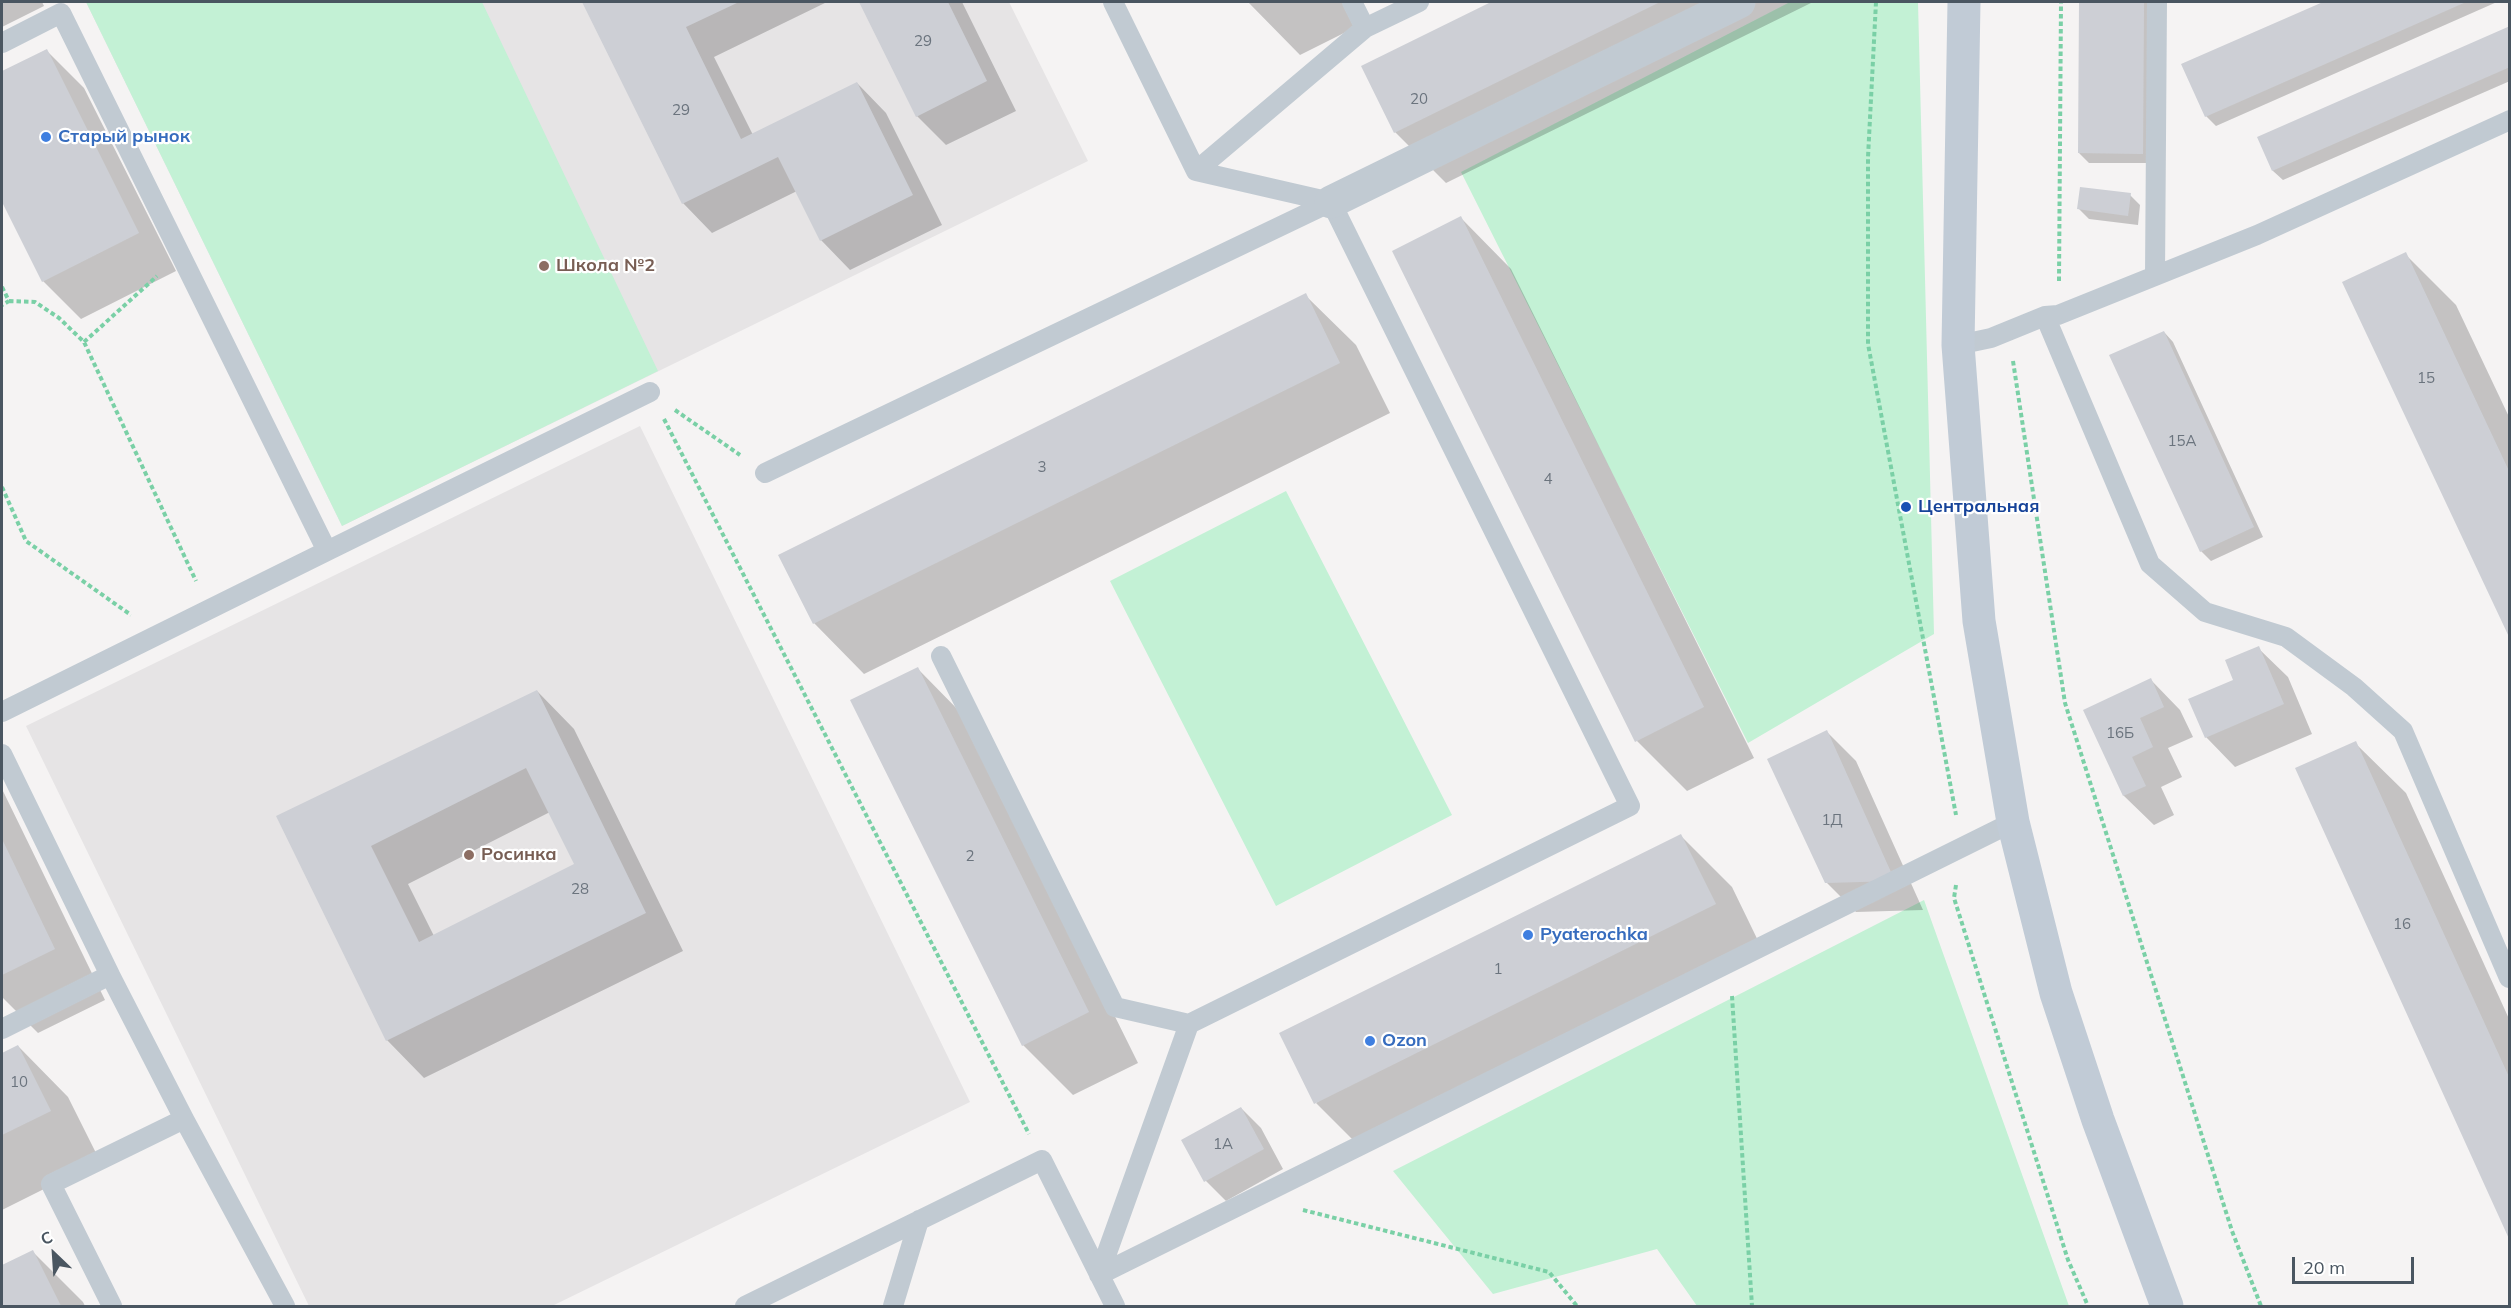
<!DOCTYPE html>
<html>
<head>
<meta charset="utf-8">
<style>
  body { margin:0 }
  #map { position:relative; width:2511px; height:1308px; overflow:hidden; background:#f5f3f3; font-family:Mulish,sans-serif }
  canvas { display:block }
  .frame { position:absolute; inset:0; border:3px solid #4a5661; pointer-events:none }
  .north { position:absolute; left:24px; top:1224px; width:60px; height:60px; -webkit-text-stroke:4px #fff; paint-order:stroke; rotate:335deg; font-size:16px; font-weight:700; line-height:24px; text-align:center; color:#4a5661 }
  .north::after { content:''; display:block; margin:auto; width:21px; height:27px; background:#4a5661; clip-path:polygon(50% 0,100% 100%,50% 72%,0 100%) }
  .scale { position:absolute; left:2292px; top:1257px; width:122px; height:27px; box-sizing:border-box; border:3px solid #4a5661; border-top:0; padding-left:8px; font-size:18px; line-height:21px; white-space:nowrap; color:#4a5661; -webkit-text-stroke:4px #fff; paint-order:stroke }
</style>
</head>
<body>
<div id="map">
<canvas width="2511" height="1308"></canvas>
<div class="frame"></div>
<div class="north">С</div>
<div class="scale">20 m</div>
</div>
<script>
const context = document.querySelector('canvas').getContext('2d');
context.lineJoin = 'round';
function fillPath(path, color) {
  context.fillStyle = color;
  context.fill(path, 'evenodd');
}
function stroke(path, color, width, dash) {
  context.strokeStyle = color;
  context.lineWidth = width;
  context.lineCap = dash ? 'butt' : 'round';
  context.setLineDash(dash || []);
  context.stroke(path);
}
function drawText(font, color, halo, rows, align = 'center') {
  context.font = font + ' Mulish,sans-serif';
  context.lineWidth = 4.5;
  context.setLineDash([]);
  context.textBaseline = 'middle';
  context.strokeStyle = halo;
  context.fillStyle = color;
  for (const [text, x, y, turn = 0] of rows) {
    context.save();
    context.translate(x, y);
    context.rotate((+turn || 0) * Math.PI / 180);
    context.textAlign = isNaN(turn) ? turn : align;
    if (halo) context.strokeText(text, 0, 0);
    context.fillText(text, 0, 0);
    context.restore();
  }
}
fillPath(new Path2D(`
  M86 2H1009L1088 161 342 526Z
  M640 426 970 1102 552 1306H309L26 726Z`), '#e6e4e5');
fillPath(new Path2D(`
  M86 2H482L658 371 342 526Z
  M1790 2H1918L1934 634 1748 743 1461 172Z
  M1286 491 1452 815 1276 906 1110 581Z
  M1924 900 2069 1306H1697L1657 1249 1493 1294 1393 1171Z`), '#c3f1d5');
fillPath(new Path2D(`
  M2 2H42L44 6 2 27Z
  M584 2H827L714 57 753 135 857 83 886 113 942 225 850 270 821 240 797 191 712 233 683 203Z
  M861 2H962L1016 111 946 145 917 116Z
  M1248 2H1356L1366 22 1300 55Z
  M1494 2H1813L1446 183 1395 132 1363 66Z
  M2080 2H2153L2152 163H2089L2079 153Z
  M2326 2H2497L2216 126 2206 116 2183 65Z
  M2510 27V81L2283 180 2273 171 2259 138Z
  M46 50 84 88 176 271 81 319 43 281 2 199V73Z
  M2130 195 2140 205 2138 225 2089 219 2079 209Z
  M1461 218 1511 269 1754 758 1687 791 1637 741Z
  M2405 254 2456 305 2510 419V636Z
  M1305 295 1356 345 1390 413 864 674 814 623Z
  M2164 332 2173 342 2263 537 2211 561 2201 551Z
  M2258 648 2288 677 2312 734 2235 767 2206 737 2235 680Z
  M918 669 968 720 1138 1063 1073 1095 1023 1045Z
  M2151 680 2180 710 2193 737 2168 748 2182 777 2161 787 2174 815 2154 825 2124 796 2085 711Z
  M537 691 574 729 683 951 424 1078 387 1040 278 817ZM550 812 576 865 434 936 408 884Z
  M1827 732 1856 761 1923 910 1856 912 1826 882Z
  M2355 743 2406 793 2510 1021V1238Z
  M2 789 105 1000 38 1033 2 997Z
  M1681 836 1732 887 1765 955 1366 1153 1316 1103Z
  M18 1046 68 1097 100 1161 2 1210V1054Z
  M1241 1108 1261 1128 1283 1169 1226 1201 1206 1181 1183 1140Z
  M33 1252 83 1302 85 1306H2V1267Z`), '#0003');
fillPath(new Path2D(`
  M582 2H739L686 27 741 139 857 82 913 195 820 241 778 157 682 204Z
  M859 2H948L987 81 916 117Z
  M1491 2H1660L1394 133 1361 66Z
  M2079 2H2144L2143 154 2078 153Z
  M2323 2H2466L2205 117 2181 64Z
  M2510 26V67L2272 171 2257 137Z
  M47 49 139 233 42 282 2 202V71Z
  M2080 187 2131 193 2128 216 2077 209Z
  M1461 216 1704 707 1635 742 1392 251Z
  M2406 252 2510 473V639L2342 282Z
  M1306 293 1340 363 813 624 778 555Z
  M2164 331 2254 527 2200 552 2109 355Z
  M2259 646 2284 704 2205 738 2188 699 2233 680 2225 660Z
  M918 667 1089 1012 1022 1046 850 700Z
  M2151 678 2164 707 2140 718 2153 747 2132 757 2146 786 2123 796 2083 710Z
  M537 690 646 913 386 1041 276 816ZM526 768 574 864 419 942 371 846Z
  M1827 730 1895 881 1825 883 1767 759Z
  M2356 741 2510 1079V1241L2295 768Z
  M1681 834 1716 904 1314 1104 1279 1033Z
  M2 839 55 949 2 975Z
  M18 1045 51 1111 2 1135V1053Z
  M1241 1107 1264 1149 1204 1182 1181 1140Z
  M33 1250 61 1306H2V1265Z`), '#cdcfd5');
stroke(new Path2D(`
  M1876 2 1868 157V344L1956 815
  M2059 281 2061 2
  M2 287 9 301 2 305
  M9 301 35 302 59 318 84 342 196 581
  M84 342 157 276
  M2013 361 2065 703 2232 1231 2261 1306
  M675 410 740 455
  M664 419 1029 1134
  M2 487 26 541 131 615
  M1956 885 1954 898 2068 1260 2088 1306
  M1732 996 1752 1306
  M1303 1210 1549 1272 1577 1306`), '#7ad0a6', 4, [4.5, 3]);
stroke(new Path2D(`
  M1113 2 1196 171 1331 202
  M1352 2 1365 28 1419 2
  M2 43 61 13 327 551 650 392
  M1196 171 1365 28
  M2155 275 2157 2
  M2045 316 2150 564 2205 612 2286 637 2354 687 2403 731 2509 978
  M1958 345 1991 338 2045 316 2058 315 2257 235 2510 120
  M765 473 1331 202
  M941 656 1115 1007 1189 1024
  M2 712 327 551
  M2 754 110 975 2 1029
  M110 975 184 1119 285 1306
  M1099 1275 1189 1024 1630 806 1331 202
  M1099 1275 2013 822
  M112 1306 51 1184 184 1119
  M745 1306 1042 1160 1115 1306
  M893 1306 919 1220`), '#c1cad2', 20);
stroke(new Path2D(`
  M1331 202 1739 2`), '#c1cad2', 33);
stroke(new Path2D(`
  M1964 2 1958 345 1979 621 2013 822 2056 993 2098 1120 2167 1306`), '#c1cbd6', 33);
for (const [x, y, r, color] of [
  [46,137,6,"#3f7fe0"],
  [544,266,6,"#8d6e63"],
  [1906,507,6,"#1a4fb4"],
  [469,855,6,"#8d6e63"],
  [1528,935,6,"#3f7fe0"],
  [1370,1041,6,"#3f7fe0"]
]) {
  const dot = new Path2D();
  dot.arc(x, y, r, 0, 2 * Math.PI);
  context.fillStyle = color;
  context.fill(dot);
  stroke(dot, '#fff', 2);
}
drawText('15px', '#6b747e', null, [
  ["29",923,41],
  ["20",1419,99],
  ["29",681,110],
  ["15",2426,378],
  ["15А",2182,441],
  ["3",1042,467],
  ["4",1548,479],
  ["16Б",2120,733],
  ["1Д",1832,820],
  ["2",970,856],
  ["28",580,889],
  ["16",2402,924],
  ["1",1498,969],
  ["10",19,1082],
  ["1А",1223,1144]
]);
drawText('bold 18px', '#366cbe', '#fff', [
  ["Старый рынок",58,137],
  ["Pyaterochka",1540,935],
  ["Ozon",1382,1041]
], 'left');
drawText('bold 18px', '#785e54', '#fff', [
  ["Школа №2",556,266],
  ["Росинка",481,855]
], 'left');
drawText('bold 18px', '#164399', '#fff', [
  ["Центральная",1918,507]
], 'left');
</script>
</body>
</html>
